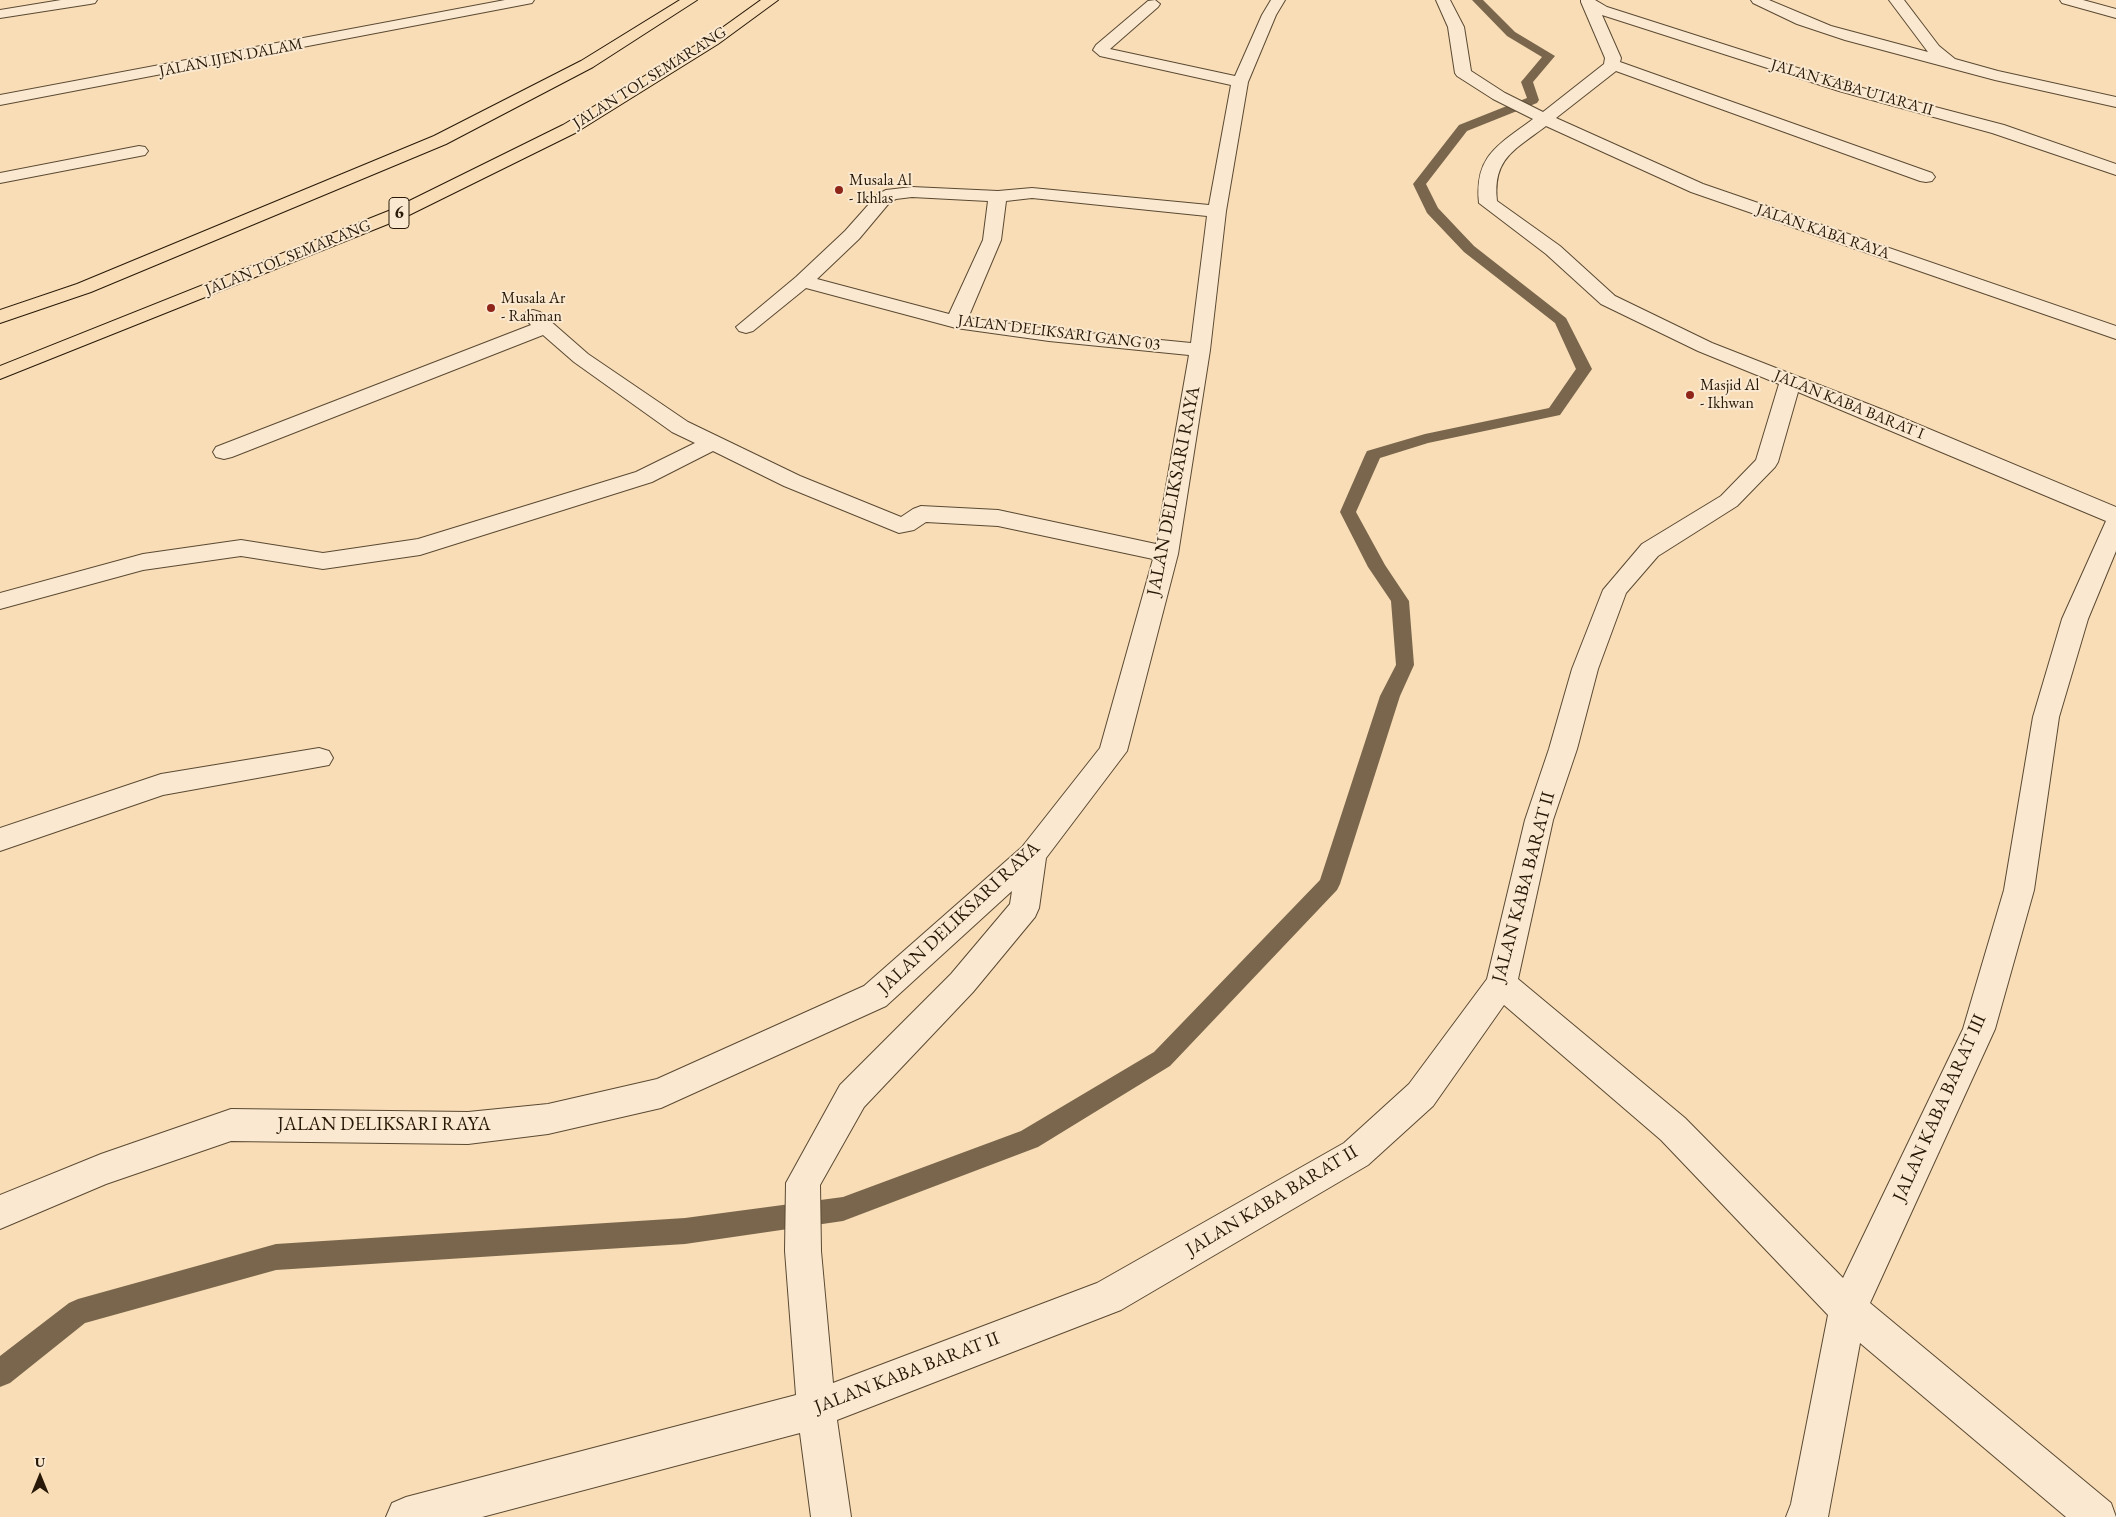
<!DOCTYPE html>
<html>
<head>
<meta charset="utf-8">
<style>
  body { margin:0 }
  #map { position:relative; width:2116px; height:1517px; overflow:hidden; background:#f8ddb6; font-family:"EB Garamond",serif }
  canvas { display:block }
  .north { position:absolute; left:15px; top:1452px; width:50px; height:50px; -webkit-text-stroke:4px #fae9d0; paint-order:stroke; rotate:0deg; font-size:14px; font-weight:700; line-height:20px; text-align:center; color:#271807 }
  .north::after { content:''; display:block; margin:auto; width:18px; height:22px; background:#271807; clip-path:polygon(50% 0,100% 100%,50% 72%,0 100%) }
</style>
</head>
<body>
<div id="map">
<canvas width="2116" height="1517"></canvas>
<div class="north">U</div>
</div>
<script>
const context = document.querySelector('canvas').getContext('2d');
context.lineJoin = 'round';
function fillPath(path, color) {
  context.fillStyle = color;
  context.fill(path, 'evenodd');
}
function stroke(path, color, width, dash) {
  context.strokeStyle = color;
  context.lineWidth = width;
  context.lineCap = dash ? 'butt' : 'round';
  context.setLineDash(dash || []);
  context.stroke(path);
}
function drawText(font, color, halo, rows, align = 'center') {
  context.font = font + ' "EB Garamond",serif';
  context.lineWidth = 4;
  context.setLineDash([]);
  context.textBaseline = 'middle';
  context.strokeStyle = halo;
  context.fillStyle = color;
  for (const [text, x, y, turn = 0] of rows) {
    context.save();
    context.translate(x, y);
    context.rotate((+turn || 0) * Math.PI / 180);
    context.textAlign = isNaN(turn) ? turn : align;
    if (halo) context.strokeText(text, 0, 0);
    context.fillText(text, 0, 0);
    context.restore();
  }
}
fillPath(new Path2D(`
  M1472 0H1483L1515 32 1555 56 1533 82 1539 100 1537 103 1467 131 1426 184 1438 208 1474 246 1566 318 1592 369 1560 415 1428 443 1380 458 1356 512 1385 565 1409 601 1414 665 1400 696 1340 884 1337 890 1170 1066 1038 1147 843 1221 685 1244 276 1270 85 1323 10 1383 0 1387V1356L69 1303 78 1299 276 1244 685 1218 843 1197 1021 1131 1154 1052 1320 880 1380 696 1396 665 1391 601 1368 567 1340 512 1365 455 1367 451 1425 434 1549 408 1576 369 1555 323 1464 252 1427 213 1413 184 1459 125 1527 98 1521 82 1542 57 1507 36Z`), '#7a664c');
const street = new Path2D(`
  M61 0H97L95 3 90 4 0 18V10Z
  M505 0H534L532 3 527 4 0 105V95Z
  M1155 0 1160 4 1158 7 1110 49 1235 76 1262 15 1271 0H1285L1276 15 1248 82 1226 211 1210 350 1178 554 1127 751 1046 858 1039 908 1035 917 973 992 864 1107 820 1185 821 1251 833 1383 1097 1283 1344 1143 1409 1084 1487 979 1525 820 1549 749 1572 669 1603 590 1642 544 1721 496 1756 460 1779 384 1698 351 1601 304 1546 254 1479 203C1474 155 1499 145 1533 119L1493 99 1457 76 1455 73 1448 27 1436 0H1450L1464 27 1471 71 1505 93 1543 112 1604 64 1605 58 1581 2V0H1595L1607 7 1851 85 2004 125 2116 164V175L1992 133 1839 91 1602 15 1621 58 1620 62 1932 173 1935 177 1932 181 1926 182 1920 181 1616 71 1556 118 1703 184 2116 326V339L1691 192 1546 126C1516 149 1492 158 1497 201L1560 246 1615 296 1712 343 1886 411 2116 507V551L2088 619 2059 717 2034 890 1995 1029 1870 1303 2111 1503 2116 1517H2066L1860 1343 1828 1517H1786L1791 1504 1828 1315 1661 1140 1504 1005 1433 1106 1368 1165 1121 1310 837 1420 851 1517H811L800 1433 482 1517H386L392 1503 406 1497 796 1395 785 1251 786 1183 840 1085 951 974 1010 904 1012 891 886 1006 661 1108 548 1134 468 1144 231 1141 106 1184 0 1229V1195L101 1154 231 1109 468 1112 548 1104 657 1079 864 986 1022 847 1100 748 1153 559 998 526 926 522 914 530 899 533 784 486 713 451 652 482 420 555 323 569 241 556 143 570 0 609V593L143 554 241 540 323 553 418 539 636 472 695 443 672 432 574 362 543 335 232 457 224 459 216 457 213 452 216 447 531 325 523 316 526 312 533 310 540 312 588 354 688 422 800 476 901 517 913 509 921 506 998 510 1156 544 1189 355 1049 341 956 328 806 288 753 331 746 333 739 331 736 327 796 277 845 231 878 194 886 190 912 187 998 191 1032 188 1209 205 1231 85 1100 56 1093 50 1096 45 1148 1ZM912 197 988 201 983 240 949 314 817 279 859 239 890 202 896 199ZM1032 198 1207 216 1191 343 1049 329 968 318 1001 240 1006 201ZM1798 392 2106 521 2062 619 2033 717 2004 890 1963 1029 1843 1278 1685 1118 1518 979 1553 820 1577 749 1598 669 1626 593 1658 556 1737 506 1775 467 1778 462Z
  M1751 0H1769L1831 26 1928 52 1889 0H1904L1939 46 1955 59 1998 71 2116 97V107L1995 80 1845 40 1797 24 1753 3Z
  M2060 0H2083L2116 9V18L2062 3Z
  M139 146 145 147 148 151 145 155 0 183V173Z
  M319 748 329 751 333 758 329 765 163 795 0 851V828L161 774Z`);
const highway = new Path2D(`
  M680 0H697L593 67 446 144 91 292 0 323V310L77 284 434 136 581 61Z
  M761 0H778L718 44 575 133 403 218 0 379V366L391 210 563 125 708 38Z`);
stroke(street, '#5b4933', 2);
stroke(highway, '#271807', 2);
fillPath(street, '#fae9d0');
fillPath(highway, '#f8ddb6');
for (const [x, y, r, color] of [
  [839,190,5,"#8f2418"],
  [491,308,5,"#8f2418"],
  [1690,395,5,"#8f2418"]
]) {
  const dot = new Path2D();
  dot.arc(x, y, r, 0, 2 * Math.PI);
  context.fillStyle = color;
  context.fill(dot);
  stroke(dot, '#fae9d0', 2);
}
drawText('16px', '#271807', '#fae9d0', [
  ["JALAN IJEN DALAM",231,58,-11],
  ["JALAN TOL SEMARANG",650,78,-32],
  ["JALAN KABA UTARA II",1852,88,16],
  ["JALAN KABA RAYA",1823,232,19],
  ["JALAN TOL SEMARANG",288,258,-22],
  ["JALAN DELIKSARI GANG 03",1059,333,7],
  ["JALAN KABA BARAT I",1849,405,22]
]);
drawText('16px', '#271807', '#fae9d0', [
  ["Musala Al",849,181],
  ["- Ikhlas",849,199],
  ["Musala Ar",501,299],
  ["- Rahman",501,317],
  ["Masjid Al",1700,386],
  ["- Ikhwan",1700,404]
], 'left');
for (const [x, y, w] of [
  [399,213,20]
]) {
  const box = new Path2D();
  box.roundRect(x - w / 2, y - 15.5, w, 31, 4);
  context.fillStyle = '#fae9d0';
  context.fill(box);
  stroke(box, '#271807', 1);
}
drawText('bold 18px', '#271807', null, [
  ["6",399,213]
]);
drawText('19px', '#271807', '#fae9d0', [
  ["JALAN DELIKSARI RAYA",1174,491,-79],
  ["JALAN KABA BARAT II",1524,887,-75],
  ["JALAN DELIKSARI RAYA",959,918,-43],
  ["JALAN KABA BARAT III",1940,1108,-66],
  ["JALAN DELIKSARI RAYA",384,1125],
  ["JALAN KABA BARAT II",1272,1201,-31],
  ["JALAN KABA BARAT II",907,1373,-21]
]);
</script>
</body>
</html>
